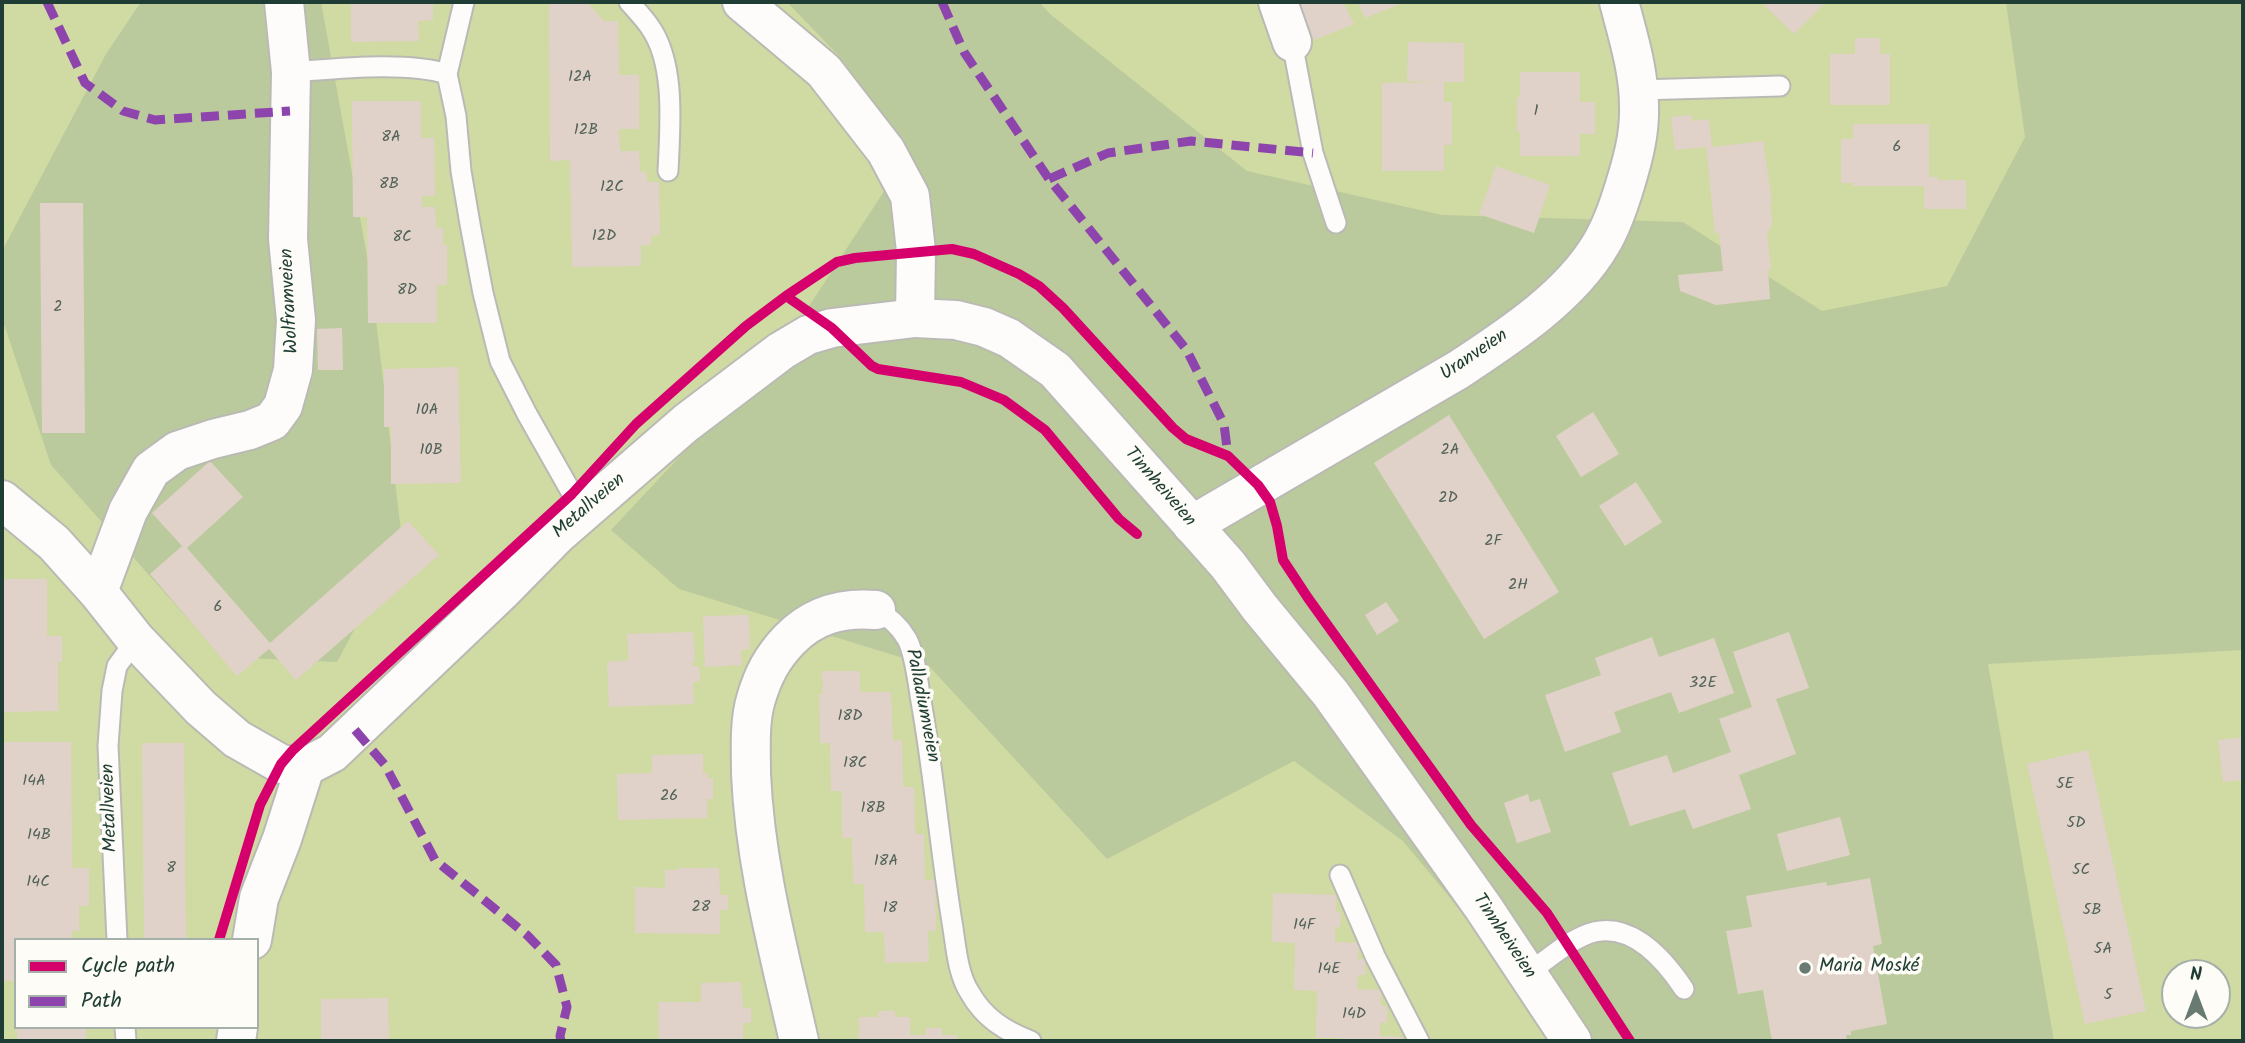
<!DOCTYPE html>
<html>
<head>
<meta charset="utf-8">
<style>
  body { margin:0 }
  #map { position:relative; width:2245px; height:1043px; overflow:hidden; background:#f0ece3; font-family:Kalam,sans-serif }
  canvas { display:block }
  .frame { position:absolute; inset:0; border:4px solid #1f3d34; pointer-events:none }
  .legend { position:absolute; left:14px; top:938px; width:245px; height:91px; box-sizing:border-box; background:#fdfcf7; border:2px solid #a4b0a9; margin:0; padding:9px 12px; list-style:none; font-size:21px; color:#1f3d34 }
  .legend li { display:flex; align-items:center; gap:14px; height:35px }
  .legend b { width:35px; border:2px solid #a4b0a9 }
  .north { position:absolute; left:2161px; top:959px; width:70px; height:70px; box-sizing:border-box; background:#fdfcf7; border:2px solid #a4b0a9; border-radius:50%; rotate:0deg; font-size:19px; font-weight:700; line-height:28px; text-align:center; color:#1f3d34 }
  .north::after { content:''; display:block; margin:auto; width:24px; height:32px; background:#687a71; clip-path:polygon(50% 0,100% 100%,50% 72%,0 100%) }
</style>
</head>
<body>
<div id="map">
<canvas width="2245" height="1043"></canvas>
<div class="frame"></div>
<ul class="legend">
<li><b style="height:9px;background:#d6006c"></b>Cycle path</li>
<li><b style="height:9px;background:#8e44ad"></b>Path</li>
</ul>
<div class="north">N</div>
</div>
<script>
const context = document.querySelector('canvas').getContext('2d');
context.lineJoin = 'round';
function fillPath(path, color) {
  context.fillStyle = color;
  context.fill(path, 'evenodd');
}
function stroke(path, color, width, dash) {
  context.strokeStyle = color;
  context.lineWidth = width;
  context.lineCap = dash ? 'butt' : 'round';
  context.setLineDash(dash || []);
  context.stroke(path);
}
function drawText(font, color, halo, rows, align = 'center') {
  context.font = font + ' Kalam,sans-serif';
  context.lineWidth = 7;
  context.setLineDash([]);
  context.textBaseline = 'middle';
  context.strokeStyle = halo;
  context.fillStyle = color;
  for (const [text, x, y, turn = 0] of rows) {
    context.save();
    context.translate(x, y);
    context.rotate((+turn || 0) * Math.PI / 180);
    context.textAlign = isNaN(turn) ? turn : align;
    if (halo) context.strokeText(text, 0, 0);
    context.fillText(text, 0, 0);
    context.restore();
  }
}
fillPath(new Path2D(`
  M2 2H2243V1041H2ZM16 940H257V1027H16ZM2175 973H2217V1015H2175Z`), '#d0daa3');
fillPath(new Path2D(`
  M141 2H321L371 278 402 540 337 662 222 657 51 465 2 318V251L106 54Z
  M787 2H1039L1050 14 1247 171 1442 215 1683 222 1822 311 1947 286 2025 137 2006 2H2243V650L1988 664 2054 1041H1569L1403 841 1294 761 1107 859 929 666 679 589 611 530 783 346 894 176 839 56Z`), '#bbca9c');
fillPath(new Path2D(`
  M351 2H433V20L418 21 419 41 351 42Z
  M549 2H587L604 21H618L619 75H639V129H619L620 151H639L640 172 646 171 647 182H659L660 235 651 236V245H641V266L572 267 570 160 550 161Z
  M1299 2H1343L1354 24 1314 40Z
  M1358 2H1405L1365 18Z
  M1761 2H1826L1794 34Z
  M1855 38H1880V54H1890V105H1830V54H1855Z
  M1408 42 1464 43V82H1444V102H1452V145H1444V171H1382V83L1438 82 1407 81Z
  M1520 72H1580V102H1595V134H1580V156H1520V132H1517V97H1520Z
  M352 101H421V138H434L435 196H422V207H435L436 228H443V245H447V285H437V323H368L367 217H353Z
  M1692 115V121L1709 119 1712 147 1763 141 1772 202 1770 203 1772 224 1767 235 1771 269H1768L1770 299 1716 305 1680 291 1678 275 1723 271 1719 233H1715L1706 147 1675 150 1671 117Z
  M1853 124H1929V177H1938V180H1966V209H1924V186H1853V183H1841V139H1853Z
  M1496 166 1550 185 1534 233 1479 214Z
  M40 203H83L85 433H42Z
  M342 328 343 370H318L317 329Z
  M458 367 461 483 391 484V427H384V369Z
  M1593 412 1619 454 1581 477 1556 436Z
  M1449 415 1559 592 1484 639 1374 463Z
  M210 461 243 497 187 548 270 643 408 521 439 555 296 680 269 649 237 676 150 574 182 546 152 513Z
  M1636 482 1662 522 1625 546 1599 506Z
  M2 579H47V636H62V662H58V711L2 712Z
  M1386 602 1399 621 1377 635 1365 615Z
  M749 615 750 649 741 650 742 665 705 667 703 616Z
  M693 632 695 662H692V666H699L700 681 693 682 694 704 609 707 607 662 629 660 627 634Z
  M1789 632 1809 688 1776 699 1796 754 1739 775 1751 809 1693 829 1685 809 1630 826 1612 773 1667 755 1673 773 1731 752 1719 719 1752 707 1733 652Z
  M1652 637 1659 657 1714 638 1734 693 1679 713 1671 692 1614 712 1621 732 1565 752 1545 695 1601 675 1595 658Z
  M822 671H860V692H891L893 741 902 740 903 787H914L915 834H924L925 880H935L936 931H928L929 962 885 963 884 932H865L864 884H853L852 838H842V791H831L830 743H820L819 694H823Z
  M2243 737V780L2223 782 2218 740Z
  M2 742H71L72 868H89V906H79V931H72V940H16V981H3Z
  M142 743H184L186 940H144Z
  M2088 750 2146 1011 2085 1024 2027 764Z
  M703 754V773H707V778H713V799H707V818L618 820 617 774 652 773V755Z
  M1528 794 1530 802 1540 799 1551 832 1517 843 1504 803Z
  M1840 817 1850 855 1787 871 1777 834Z
  M678 868H719L720 895H728V910H720V934L635 933V887L665 888V870H678Z
  M1870 878 1882 944 1873 946 1887 1024 1851 1031V1035H1846L1847 1041H1772L1763 990 1738 994 1726 931 1752 927 1746 896 1826 882 1827 886Z
  M1273 893 1336 895V912H1341L1340 927H1335V942L1359 943 1358 959H1365V975H1358L1357 989 1381 990V1006H1387V1023L1380 1022V1036L1403 1037V1041H1340V1038H1316L1317 991 1294 990 1295 943 1272 942Z
  M741 982 743 1008H751V1023H743V1041H659L658 1002H701V983Z
  M388 998 389 1041H321V999Z
  M878 1011H895V1017H910V1035H926V1028H942V1035H957V1041H859V1017H878Z
  M17 1027H86V1041H17Z`), '#e1d2c9');
const lane = new Path2D(`
  M629 2C636 10 644 18 650 27 676 64 670 127 668 171
  M1292 42 1313 153 1336 223
  M291 72C335 69 406 61 447 74L456 116 461 171 470 224 483 293 500 361 527 414 583 513
  M447 74 464 2
  M1638 90 1780 86
  M876 610C888 616 900 627 907 639 915 654 918 683 921 701 934 774 940 848 952 922 956 945 957 973 970 993 984 1018 1005 1031 1031 1041
  M1340 875 1375 956 1419 1041
  M117 940 108 746 112 691 117 666 136 640
  M1529 973C1546 960 1563 945 1583 936 1626 916 1662 956 1684 989
  M125 1027 126 1041`);
const street = new Path2D(`
  M1278 2 1292 42
  M2 500 54 543 98 592 128 511 151 470 177 451 213 439 250 430 272 421 283 406 293 370 296 320 288 239 291 72 284 2
  M1192 525 1458 370C1508 337 1570 297 1601 244 1612 226 1619 205 1625 185 1633 159 1640 133 1639 106 1639 71 1628 36 1619 2
  M98 592 136 640 201 708 237 739 281 764 305 767
  M252 940 259 898 282 839 305 767 332 753 503 590 557 535 686 423 781 351 808 335 832 328 915 318
  M236 1041 238 1027
  M799 1041C779 952 755 865 751 774 751 750 749 722 756 699 763 675 772 658 789 640 813 615 842 607 876 610`);
const secondary = new Path2D(`
  M742 2 824 71 886 151 910 196 916 251 915 318 956 320 984 327 1009 338 1055 370 1228 565 1260 608 1331 694 1483 907 1572 1041`);
stroke(lane, '#babab4', 23);
stroke(street, '#babab4', 42);
stroke(secondary, '#babab4', 42);
stroke(lane, '#fdfcfb', 19);
stroke(street, '#fdfcfb', 38);
stroke(secondary, '#fdfcfb', 38);
stroke(new Path2D(`
  M47 2 85 83 123 111 155 120 290 111
  M942 2 964 52 1049 179 1186 349 1224 424 1228 456
  M1049 179 1108 153 1191 141 1313 153
  M355 730 385 765 435 860 527 935 556 965 567 1007 560 1036 561 1041`), '#8e44ad', 9, [18, 9]);
stroke(new Path2D(`
  M786 296 832 328 872 366 878 369 961 382 1004 400 1045 430 1119 519 1137 534
  M219 940 260 805 281 764 293 750 572 494 636 424 746 326 786 296 837 262 855 258 952 249 974 254 1019 274 1039 286 1063 308 1173 428 1186 439 1228 456 1258 485 1270 502 1277 526 1283 560 1308 598 1471 825 1547 913 1630 1041`), '#d6006c', 10);
for (const [x, y, r, color] of [
  [1805,968,7,"#687a71"]
]) {
  const dot = new Path2D();
  dot.arc(x, y, r, 0, 2 * Math.PI);
  context.fillStyle = color;
  context.fill(dot);
  stroke(dot, '#fdfcf7', 2.5);
}
drawText('16px', '#506259', null, [
  ["12A",580,78],
  ["1",1536,112],
  ["12B",586,131],
  ["8A",391,138],
  ["6",1897,148],
  ["8B",389,185],
  ["12C",612,188],
  ["12D",604,237],
  ["8C",402,238],
  ["8D",407,291],
  ["2",58,308],
  ["10A",427,411],
  ["10B",431,451],
  ["2A",1450,451],
  ["2D",1448,499],
  ["2F",1493,542],
  ["2H",1518,586],
  ["6",218,608],
  ["32E",1703,684],
  ["18D",850,717],
  ["18C",855,764],
  ["14A",34,782],
  ["5E",2065,785],
  ["26",669,797],
  ["18B",873,809],
  ["5D",2076,824],
  ["14B",39,836],
  ["18A",886,862],
  ["8",171,869],
  ["5C",2081,871],
  ["14C",38,883],
  ["28",701,908],
  ["18",890,909],
  ["5B",2092,911],
  ["14F",1304,926],
  ["5A",2103,950],
  ["14E",1329,970],
  ["5",2108,996],
  ["14D",1354,1015]
]);
drawText('19px', '#1f3d34', '#fdfcf7', [
  ["Wolframveien",291,301,-93],
  ["Uranveien",1475,356,-34],
  ["Tinnheiveien",1159,488,49],
  ["Metallveien",590,507,-41],
  ["Palladiumveien",921,706,79],
  ["Metallveien",111,808,-92],
  ["Tinnheiveien",1503,937,56]
]);
drawText('19px', '#1f3d34', '#fdfcf7', [
  ["Maria Moské",1819,968]
], 'left');
</script>
</body>
</html>
